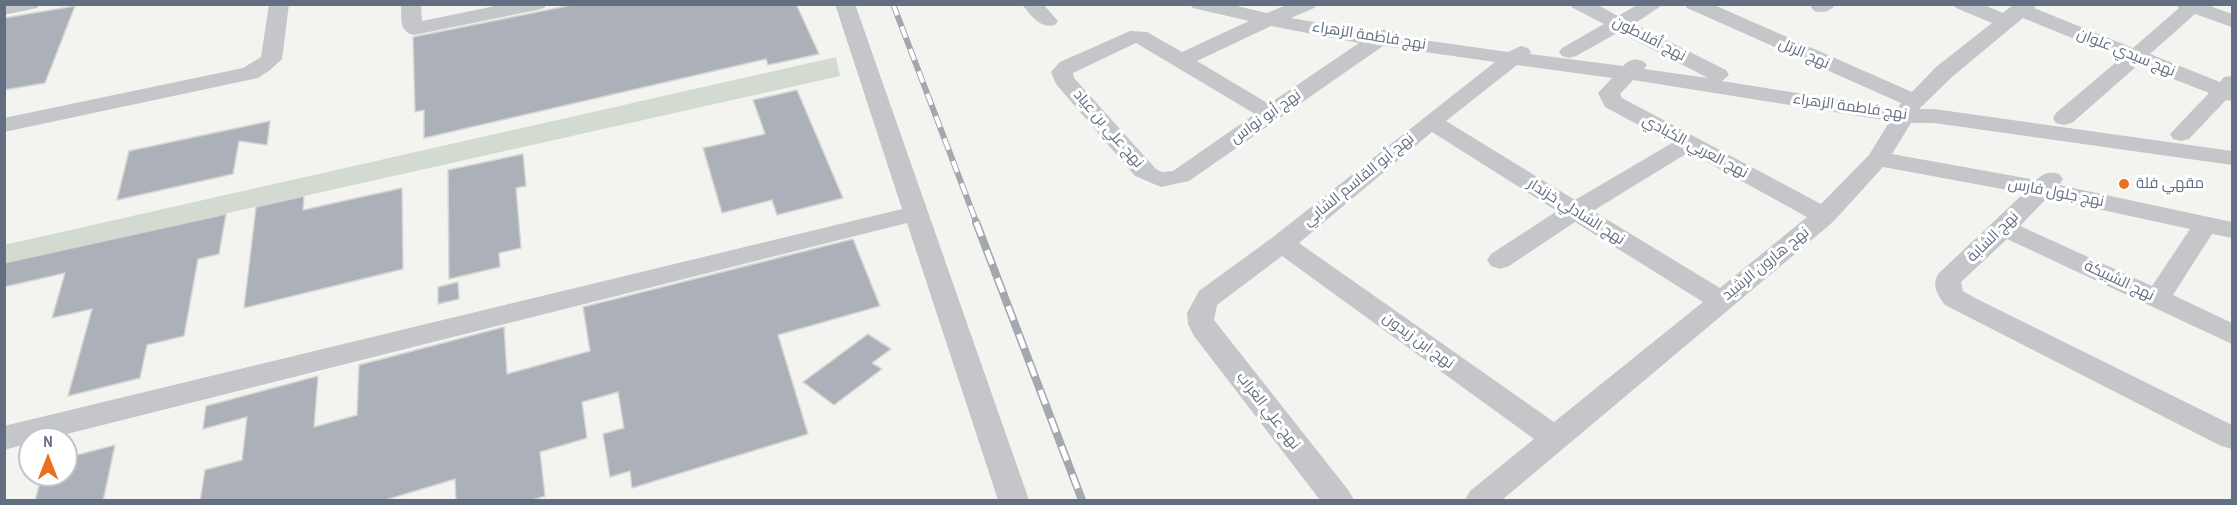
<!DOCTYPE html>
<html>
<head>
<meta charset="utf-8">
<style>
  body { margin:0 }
  #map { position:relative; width:2237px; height:505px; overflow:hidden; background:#f3f4f0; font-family:"Archivo Narrow",sans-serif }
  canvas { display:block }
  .frame { position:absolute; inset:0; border:6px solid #626e82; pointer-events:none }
  .north { position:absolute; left:18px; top:427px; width:60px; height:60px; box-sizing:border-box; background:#fff; border:2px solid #c0c5cd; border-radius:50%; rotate:0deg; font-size:16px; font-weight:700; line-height:24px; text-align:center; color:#626e82 }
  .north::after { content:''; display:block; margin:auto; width:21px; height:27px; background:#e7711d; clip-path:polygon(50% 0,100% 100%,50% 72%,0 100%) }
</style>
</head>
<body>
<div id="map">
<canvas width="2237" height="505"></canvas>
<div class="frame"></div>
<div class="north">N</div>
</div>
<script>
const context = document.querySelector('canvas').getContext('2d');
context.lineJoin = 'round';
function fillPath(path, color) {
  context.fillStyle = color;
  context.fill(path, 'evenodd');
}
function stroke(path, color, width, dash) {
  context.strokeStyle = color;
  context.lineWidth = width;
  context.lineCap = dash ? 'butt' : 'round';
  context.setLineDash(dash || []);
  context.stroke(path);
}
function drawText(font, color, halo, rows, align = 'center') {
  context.font = font + ' "Archivo Narrow",Cairo,sans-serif';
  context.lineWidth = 6;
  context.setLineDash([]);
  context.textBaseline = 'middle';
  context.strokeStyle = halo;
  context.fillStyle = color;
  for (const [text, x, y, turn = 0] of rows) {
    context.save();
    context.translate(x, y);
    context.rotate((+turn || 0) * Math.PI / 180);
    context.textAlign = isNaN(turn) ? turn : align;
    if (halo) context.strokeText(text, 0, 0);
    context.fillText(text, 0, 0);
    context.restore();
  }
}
fillPath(new Path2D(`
  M836 57 840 76 5 263 4 245Z`), '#d3dbd1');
const building = new Path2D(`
  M577 4H796L819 54 768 65 766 59 424 138V110L415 112 413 37Z
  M75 6 45 83 4 90V18Z
  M797 90 843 198 777 215 772 200 722 213 703 148 765 134 753 100Z
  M270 121 267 145 239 141 233 174 117 200 129 151Z
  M523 154 526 186 516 188 521 248 499 253 500 267 449 279 448 170Z
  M402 188 403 269 244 308 256 207 304 196 303 210Z
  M226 214 219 254 198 259 184 336 147 345 140 378 68 396 92 309 52 318 65 273 4 287V263Z
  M853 239 880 306 778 335 808 434 632 488 630 471 610 477 603 434 624 428 618 392 582 402 587 438 540 452 545 496 529 501H456L455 479 382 501H200L205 470 242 460 247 417 203 429 206 406 318 376 314 427 357 415 359 365 504 327 507 374 590 351 583 307Z
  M458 282 459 299 438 304V287Z
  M868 334 891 349 872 363 882 369 834 405 803 382Z
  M115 445 103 501H35L42 475H66V458Z`);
fillPath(building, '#acb1b9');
stroke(building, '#d5d5d3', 1.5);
fillPath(new Path2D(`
  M4 4H40L37 8 4 15Z
  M269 4H289L282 59 270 70 258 78 4 132V118L243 68 261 57Z
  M401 4H421L422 21 505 4H547L544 8 537 10 414 35C398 31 402 19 401 4Z
  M835 4H855L1029 500H998L907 223 47 439H30V443L4 450V426L902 209Z
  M1022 4H1043L1058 21 1055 25C1040 29 1031 16 1022 4Z
  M1190 4H1228L1267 13 1289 4H1317L1314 8 1291 18 1377 33 1379 30H1393L1395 36 1508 52 1521 46 1528 48 1531 52 1530 54 1623 66C1630 59 1634 58 1643 61L1647 65 1644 69 1708 78 1619 32 1576 56 1569 58 1562 56 1559 52 1562 48 1604 24 1573 8 1570 4H1596L1618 16 1639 4H1664L1634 24 1726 70 1729 75 1722 81 1897 109 1901 103 1687 8 1684 4H1712L1912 92 1936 67 1992 23 1956 8 1953 4H1982L2003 13 2014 4H2037L2034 8 2133 48 2179 8 2175 4H2205L2232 14V27L2195 14 2150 54 2220 82 2224 77 2232 76V101L2226 100 2189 139 2181 141 2173 139 2170 134 2209 93 2138 65 2072 123 2064 125 2056 123 2053 118 2056 113 2121 58 2023 18 1952 77 1919 109H1934L2232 151V165L1934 123H1911L1892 154 2036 180C2044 173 2049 171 2059 174L2063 179 2059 185 2232 222V238L2212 234 2173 295 2232 323V344L2007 239 1961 282 1963 291 1975 298 2232 425V449L2221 446 1945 305C1937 294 1931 285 1939 273L2024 193 1883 167 1833 222 1502 500H1465L1470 491 1534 439 1282 256 1217 305 1214 320 1349 491 1354 500H1320L1194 336 1188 324 1187 313 1199 291 1273 237 1495 62 1383 46 1189 181 1161 187 1135 176 1056 84 1051 72 1060 62 1130 31 1147 32 1182 52 1249 21 1193 8ZM1271 26 1359 43 1269 104 1197 61ZM1136 43 1255 114 1173 171 1162 172 1156 169 1074 78 1073 73ZM1517 65 1612 78 1598 93 1605 107 1672 143 1575 200 1446 121ZM1633 80 1890 121 1869 155 1821 204 1622 98 1620 94ZM1432 132 1557 211 1491 254 1487 260 1491 266 1500 269 1509 266 1575 222 1703 302 1554 422 1299 243ZM1689 152 1807 217 1720 288 1593 211ZM2047 198 2190 229 2152 286 2020 226Z
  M1813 4H1836C1830 12 1823 13 1814 11L1811 7Z`), '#c4c6ca');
const railFar1 = new Path2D(`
  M893 4 977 224`);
const rail = new Path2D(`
  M976 222 1082 500`);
stroke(railFar1, '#a3a7ae', 6);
stroke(rail, '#a3a7ae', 8);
stroke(railFar1, '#fff', 4, [12]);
stroke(rail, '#fff', 5, [15]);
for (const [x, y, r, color] of [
  [2124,184,6,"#e7711d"]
]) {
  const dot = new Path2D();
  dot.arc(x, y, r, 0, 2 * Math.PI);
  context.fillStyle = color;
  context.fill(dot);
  stroke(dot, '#fff', 2);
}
drawText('15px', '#626e82', '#fff', [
  ["نهج فاطمة الزهراء",1369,36,9],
  ["نهج أفلاطون",1649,39,27],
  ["نهج سيدي علوان",2126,53,22],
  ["نهج الرتل",1804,54,24],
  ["نهج فاطمة الزهراء",1850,107,8],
  ["نهج أبو نواس",1266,117,-35],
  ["نهج علي بن عياد",1108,129,49],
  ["نهج العربي الكبادي",1695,147,28],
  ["نهج أبو القاسم الشابي",1359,180,-39],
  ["نهج جلول فارس",2056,193,11],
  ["نهج الشادلي خزندار",1576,212,32],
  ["نهج الشابة",1993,237,-44],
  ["نهج هارون الرشيد",1766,264,-39],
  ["نهج الشبيكة",2119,281,25],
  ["نهج ابن زيدون",1418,341,36],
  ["نهج علي الغراب",1268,411,52]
]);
drawText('15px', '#626e82', '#fff', [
  ["مقهي فلة",2136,184]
], 'left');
</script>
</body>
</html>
